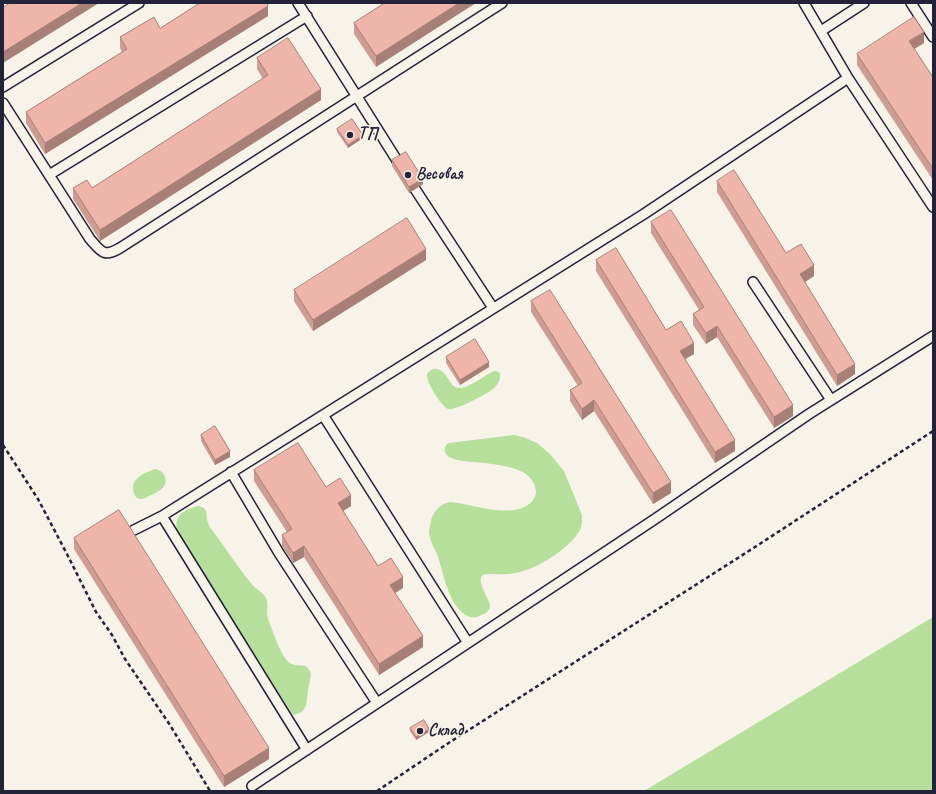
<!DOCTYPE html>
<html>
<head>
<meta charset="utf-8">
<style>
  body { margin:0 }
  #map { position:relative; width:936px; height:794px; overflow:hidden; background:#f7f3e8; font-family:Caveat,sans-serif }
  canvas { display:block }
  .frame { position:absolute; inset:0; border:4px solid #22223b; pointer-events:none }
</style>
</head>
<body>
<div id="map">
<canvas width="936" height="794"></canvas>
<div class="frame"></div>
</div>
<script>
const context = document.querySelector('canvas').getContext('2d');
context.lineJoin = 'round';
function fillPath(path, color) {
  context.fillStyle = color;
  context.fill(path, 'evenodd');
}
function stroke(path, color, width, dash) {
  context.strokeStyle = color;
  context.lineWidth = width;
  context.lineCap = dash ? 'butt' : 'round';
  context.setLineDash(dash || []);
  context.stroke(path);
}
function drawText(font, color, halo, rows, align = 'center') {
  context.font = font + ' Caveat,sans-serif';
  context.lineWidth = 3;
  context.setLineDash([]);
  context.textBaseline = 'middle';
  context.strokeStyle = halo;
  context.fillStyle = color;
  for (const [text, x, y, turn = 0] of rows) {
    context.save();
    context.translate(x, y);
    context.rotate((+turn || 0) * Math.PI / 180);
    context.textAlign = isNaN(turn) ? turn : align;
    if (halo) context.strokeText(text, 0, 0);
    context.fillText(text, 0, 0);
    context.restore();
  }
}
fillPath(new Path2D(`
  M433 369C448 367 448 389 460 388 469 388 485 375 494 371H496L500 373C501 378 499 383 495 387 490 393 455 411 448 409 442 407 426 382 427 375 427 372 430 371 433 369Z
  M514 435 523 437 537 443 550 454 564 471 582 515C582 520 582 525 580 530 569 549 537 569 516 573 506 575 498 574 488 574 470 574 491 600 490 607 489 611 485 614 481 615 478 617 474 618 470 617 448 609 444 573 437 554 434 548 429 539 429 531 429 529 430 528 430 526 431 523 431 519 432 517 435 510 442 503 450 502 471 504 492 513 514 510 522 509 531 505 534 498 537 494 536 490 535 486 534 483 532 480 530 478 520 464 479 463 463 461 458 460 453 459 449 457 443 453 443 446 449 443Z
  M156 469C161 471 163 472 165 477 169 487 156 493 149 496 147 497 143 500 140 499 137 499 135 496 134 493 129 479 145 472 156 469Z
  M199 506C208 509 206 512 207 519 207 521 209 524 209 526 224 545 236 565 251 583 254 588 264 593 266 598 269 604 266 611 268 619 272 628 281 658 290 663 294 666 301 665 306 666L310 671 311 675 308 690 306 706 302 712 294 715 291 712 178 533C172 516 184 509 199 506Z
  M933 617V791H644Z`), '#b6df9b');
const lane = new Path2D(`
  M298 3 398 162
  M911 3 933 37
  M821 31 864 3
  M848 78 933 207
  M3 87 139 3
  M3 103 90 239C101 251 103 258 120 248L502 3
  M49 175 307 16
  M415 189 493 308
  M753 282 831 400
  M323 415 468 643
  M231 472 279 553 377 703
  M162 516 644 214 848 78 804 3
  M134 530 162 516 307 750
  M252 786 655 519 809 414 933 336`);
stroke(lane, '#22223b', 12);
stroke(new Path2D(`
  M3 445 38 499 68 556 96 612 112 635 125 659 170 725 210 791
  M377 791 450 742 755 547 933 431`), '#22223b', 2.5, [4, 3]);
stroke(lane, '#f7f3e8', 9);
fillPath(new Path2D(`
  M385 3 376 67 354 34V23Z
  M268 16 45 154 26 123V112L122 52 120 48V37L160 28Z
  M924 43 914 49 933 77V180L857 65V54Z
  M257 58 321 100 100 241 73 199V188H92L263 79 257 69Z
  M337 129 363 138 348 148 337 132Z
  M392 160 423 184 409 193 392 166Z
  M717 181 786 253 814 276 805 282 855 374 837 386 717 192Z
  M651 222 793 416 774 428 717 337 706 344 693 325V314L699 310 651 233Z
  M426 260 313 331 294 301V290Z
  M596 260 666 330 694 354 685 359 735 451 715 463 596 271Z
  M531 301 671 493 653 504 594 411 582 420 570 401V390L578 386 531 312Z
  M446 357 489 367 460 385 446 363Z
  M201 435 230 457 215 465 201 441Z
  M254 470 326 487 351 506 343 511 378 566 403 588 395 593 423 647 379 675 304 557 293 563 282 546V535L287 532 254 481Z
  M74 538 269 759 224 787 74 549Z
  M410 728 429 732 416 740 410 731Z`), '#ce9c92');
fillPath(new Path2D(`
  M82 3H99L3 63V52Z
  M459 3H476L376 67V56Z
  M268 6V16L45 154V143Z
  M924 32V43L909 52V41Z
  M321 89V100L100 241V230Z
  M363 135V138L348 148V145Z
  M423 179V184L409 193V187Z
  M426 249V260L313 331V320Z
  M814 265V276L800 285V274Z
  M717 326V337L706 344V333Z
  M694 343V354L680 362V351Z
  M489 362V367L460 385V380Z
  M855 364V374L837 386V375Z
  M594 400V411L582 420V409Z
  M793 405V416L774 428V417Z
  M735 440V451L715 463V452Z
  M230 451V457L215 465V460Z
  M671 482V493L653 504V493Z
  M351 495V506L338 514V503Z
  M304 546V557L293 563V553Z
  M403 577V588L390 596V585Z
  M423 636V647L379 675V664Z
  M429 729V732L416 740V737Z
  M269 748V759L224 787V776Z`), '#a77f77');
const building = new Path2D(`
  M10 3H82L3 52V8Z
  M200 3H267L268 6 45 143 26 112 127 49 120 37 154 17 160 28Z
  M385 3H459L376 56 354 23Z
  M914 17 924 32 909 41 933 77V169L857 54Z
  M288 38 321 89 100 230 73 188 87 180 92 188 268 75 257 58Z
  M352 119 363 135 348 145 337 129Z
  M406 152 423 179 409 187 392 160Z
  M734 170 786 253 801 244 814 265 800 274 855 364 837 375 717 181Z
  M671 210 793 405 774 417 717 326 706 333 693 314 704 307 651 222Z
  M407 218 426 249 313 320 294 290Z
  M616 248 666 330 681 321 694 343 680 351 735 440 715 452 596 260Z
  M550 290 671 482 653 493 594 400 582 409 570 390 582 383 531 301Z
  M475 339 489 362 460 380 446 357Z
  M215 426 230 451 215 460 201 435Z
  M298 443 326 487 340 478 351 495 338 503 378 566 391 558 403 577 390 585 423 636 379 664 304 546 293 553 282 535 292 529 254 470Z
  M119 510 269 748 224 776 74 538Z
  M424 720 429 729 416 737 410 728Z`);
fillPath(building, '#efb5aa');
stroke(building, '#a77f77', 1);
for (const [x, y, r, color] of [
  [350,135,4,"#22223b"],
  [408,175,4,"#22223b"],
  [420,731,4,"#22223b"]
]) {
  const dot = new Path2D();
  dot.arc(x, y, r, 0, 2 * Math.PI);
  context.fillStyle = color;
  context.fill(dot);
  stroke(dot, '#f7f3e8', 1.5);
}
drawText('bold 17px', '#22223b', '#f7f3e8', [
  ["ТП",358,135],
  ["Весовая",416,175],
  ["Склад",428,731]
], 'left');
</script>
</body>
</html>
